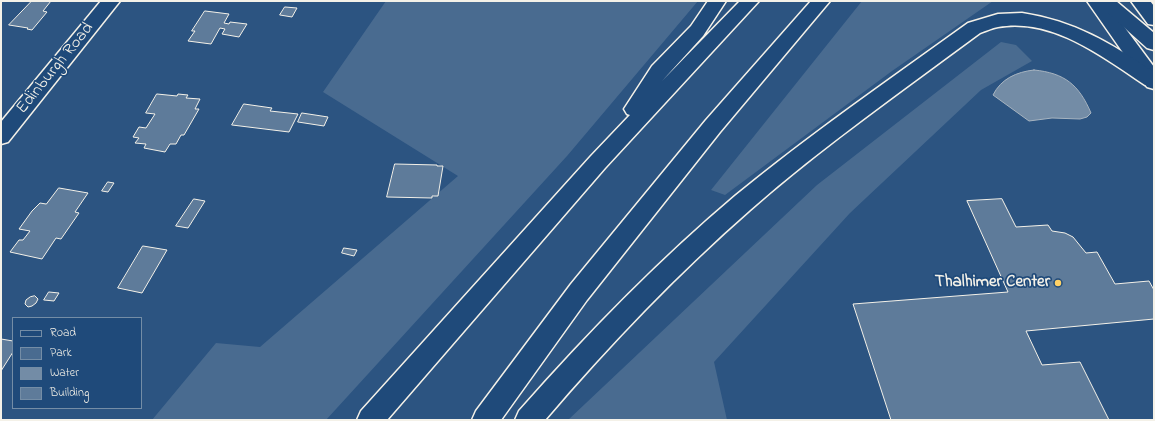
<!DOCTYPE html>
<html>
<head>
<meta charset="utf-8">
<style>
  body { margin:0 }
  #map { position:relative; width:1155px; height:421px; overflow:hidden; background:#2c5481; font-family:"Indie Flower",sans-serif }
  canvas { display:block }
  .frame { position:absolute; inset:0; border:2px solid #f4f1e8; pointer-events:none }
  .legend { position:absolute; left:12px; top:317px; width:130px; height:92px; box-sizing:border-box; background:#1f4a7a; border:1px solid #748da6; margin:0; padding:5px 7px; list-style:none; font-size:12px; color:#f4f1e8 }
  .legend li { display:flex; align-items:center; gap:8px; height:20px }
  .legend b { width:20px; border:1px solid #748da6 }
</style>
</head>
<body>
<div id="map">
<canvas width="1155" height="421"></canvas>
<div class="frame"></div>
<ul class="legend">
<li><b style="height:5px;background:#1f4a7a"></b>Road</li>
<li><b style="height:11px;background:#496b90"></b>Park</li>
<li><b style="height:11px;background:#738ca6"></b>Water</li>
<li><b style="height:11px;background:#5e7b9a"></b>Building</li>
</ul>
</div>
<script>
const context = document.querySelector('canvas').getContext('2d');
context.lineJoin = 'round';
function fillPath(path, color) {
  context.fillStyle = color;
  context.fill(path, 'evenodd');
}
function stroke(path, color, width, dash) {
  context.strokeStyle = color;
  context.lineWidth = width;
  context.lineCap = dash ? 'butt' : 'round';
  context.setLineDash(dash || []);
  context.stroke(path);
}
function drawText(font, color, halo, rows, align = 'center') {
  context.font = font + ' "Indie Flower",sans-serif';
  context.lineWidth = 3.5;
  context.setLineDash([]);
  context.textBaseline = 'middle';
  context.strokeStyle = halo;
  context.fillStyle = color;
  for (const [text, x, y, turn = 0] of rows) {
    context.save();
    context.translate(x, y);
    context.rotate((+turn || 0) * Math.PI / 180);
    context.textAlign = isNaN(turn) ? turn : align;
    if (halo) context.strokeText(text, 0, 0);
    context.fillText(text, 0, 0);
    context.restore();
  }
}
fillPath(new Path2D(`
  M386 1H698L567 156 326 420H152L216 343 260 347 458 176 323 92Z
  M862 1H993L892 71 725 195 711 190Z
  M1001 42 1016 45 1032 61 981 90 850 213 714 362 727 420H568L817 185Z`), '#496b90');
const water = new Path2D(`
  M1034 70C1065 73 1079 85 1091 113L1087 117 1080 119 1052 118 1029 121 993 95C1001 79 1016 72 1034 70Z`);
fillPath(water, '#738ca6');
stroke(water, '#a7b4c0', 1);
const building = new Path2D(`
  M32 1H51L43 11 47 12 32 30 27 29 28 28 9 25Z
  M285 7 297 8 292 17 280 15Z
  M205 11 229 14 224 23 229 24 230 22 247 24 239 37 222 34 225 29 220 28 211 44 188 41 195 31H192Z
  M157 94 177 96 178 94 188 95 186 98 200 99 195 109H199L184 135H181L176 144H170L165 152 144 148 146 144 135 143 139 138 133 137 139 127 146 128 155 114 146 113Z
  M244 104 272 108 270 111 298 114 289 132 232 125Z
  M302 113 328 117 324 126 298 122Z
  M395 164 437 165V166H443L438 196H432V198L387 197Z
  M108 182 114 183 108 192 102 191Z
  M59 188 88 193 75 212 79 213 61 239 56 238 42 259 10 252 19 240H23L30 231 19 229 32 211 40 203 46 204Z
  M194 199 205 201 188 228 176 226Z
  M1002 199 1016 227 1048 225 1052 231 1065 233 1073 237 1086 253 1097 252 1115 284 1149 281 1154 290V319L1026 331 1042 365 1080 362 1109 420H891L853 304 1008 292 967 201Z
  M143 246 167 250 142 293 118 288Z
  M344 248 357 250 354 256 342 253Z
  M49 292 59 293 54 301 44 300Z
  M35 296 38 299 36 303 32 306 28 307 25 304 26 300 30 297Z
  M1 339 13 341V352L1 371Z`);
fillPath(building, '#5e7b9a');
stroke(building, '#f4f1e8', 1);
const minor = new Path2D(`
  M101 1H120L8 142 1 144V122Z`);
const major = new Path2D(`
  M1087 1H1105L1154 67V89L1147 87Z
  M1131 1H1150L1154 6V25L1148 24Z`);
const highway = new Path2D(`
  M708 1H726L703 36 662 81 740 1H759L605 168 387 420H357L361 411 591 156 630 115 627 114 624 109 652 66 691 26Z
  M811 1H830L720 132 587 300 501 420H472L476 411 571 284 706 120Z
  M1096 1H1116L1154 33V50L1147 48 1099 5Z
  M1022 13C1075 21 1110 43 1154 72V87L1145 85C1103 57 1052 17 998 27 992 28 986 31 980 33 903 90 823 146 750 210 677 274 608 346 545 420H515L519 411C586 335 657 262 735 196 809 135 889 80 968 23L998 14Z`);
stroke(minor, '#f4f1e8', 3);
stroke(major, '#f4f1e8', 3);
stroke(highway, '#f4f1e8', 3);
fillPath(minor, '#1f4a7a');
fillPath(major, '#1f4a7a');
fillPath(highway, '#1f4a7a');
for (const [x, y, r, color] of [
  [1058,283,4,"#ffd166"]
]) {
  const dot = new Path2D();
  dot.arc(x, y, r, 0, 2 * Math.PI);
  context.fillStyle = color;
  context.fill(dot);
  stroke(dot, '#1f4a7a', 1.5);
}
drawText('17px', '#f4f1e8', '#1f4a7a', [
  ["Edinburgh Road",56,69,-51]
]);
drawText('bold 17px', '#f4f1e8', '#1f4a7a', [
  ["Thalhimer Center",1050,283]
], 'right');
</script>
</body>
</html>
